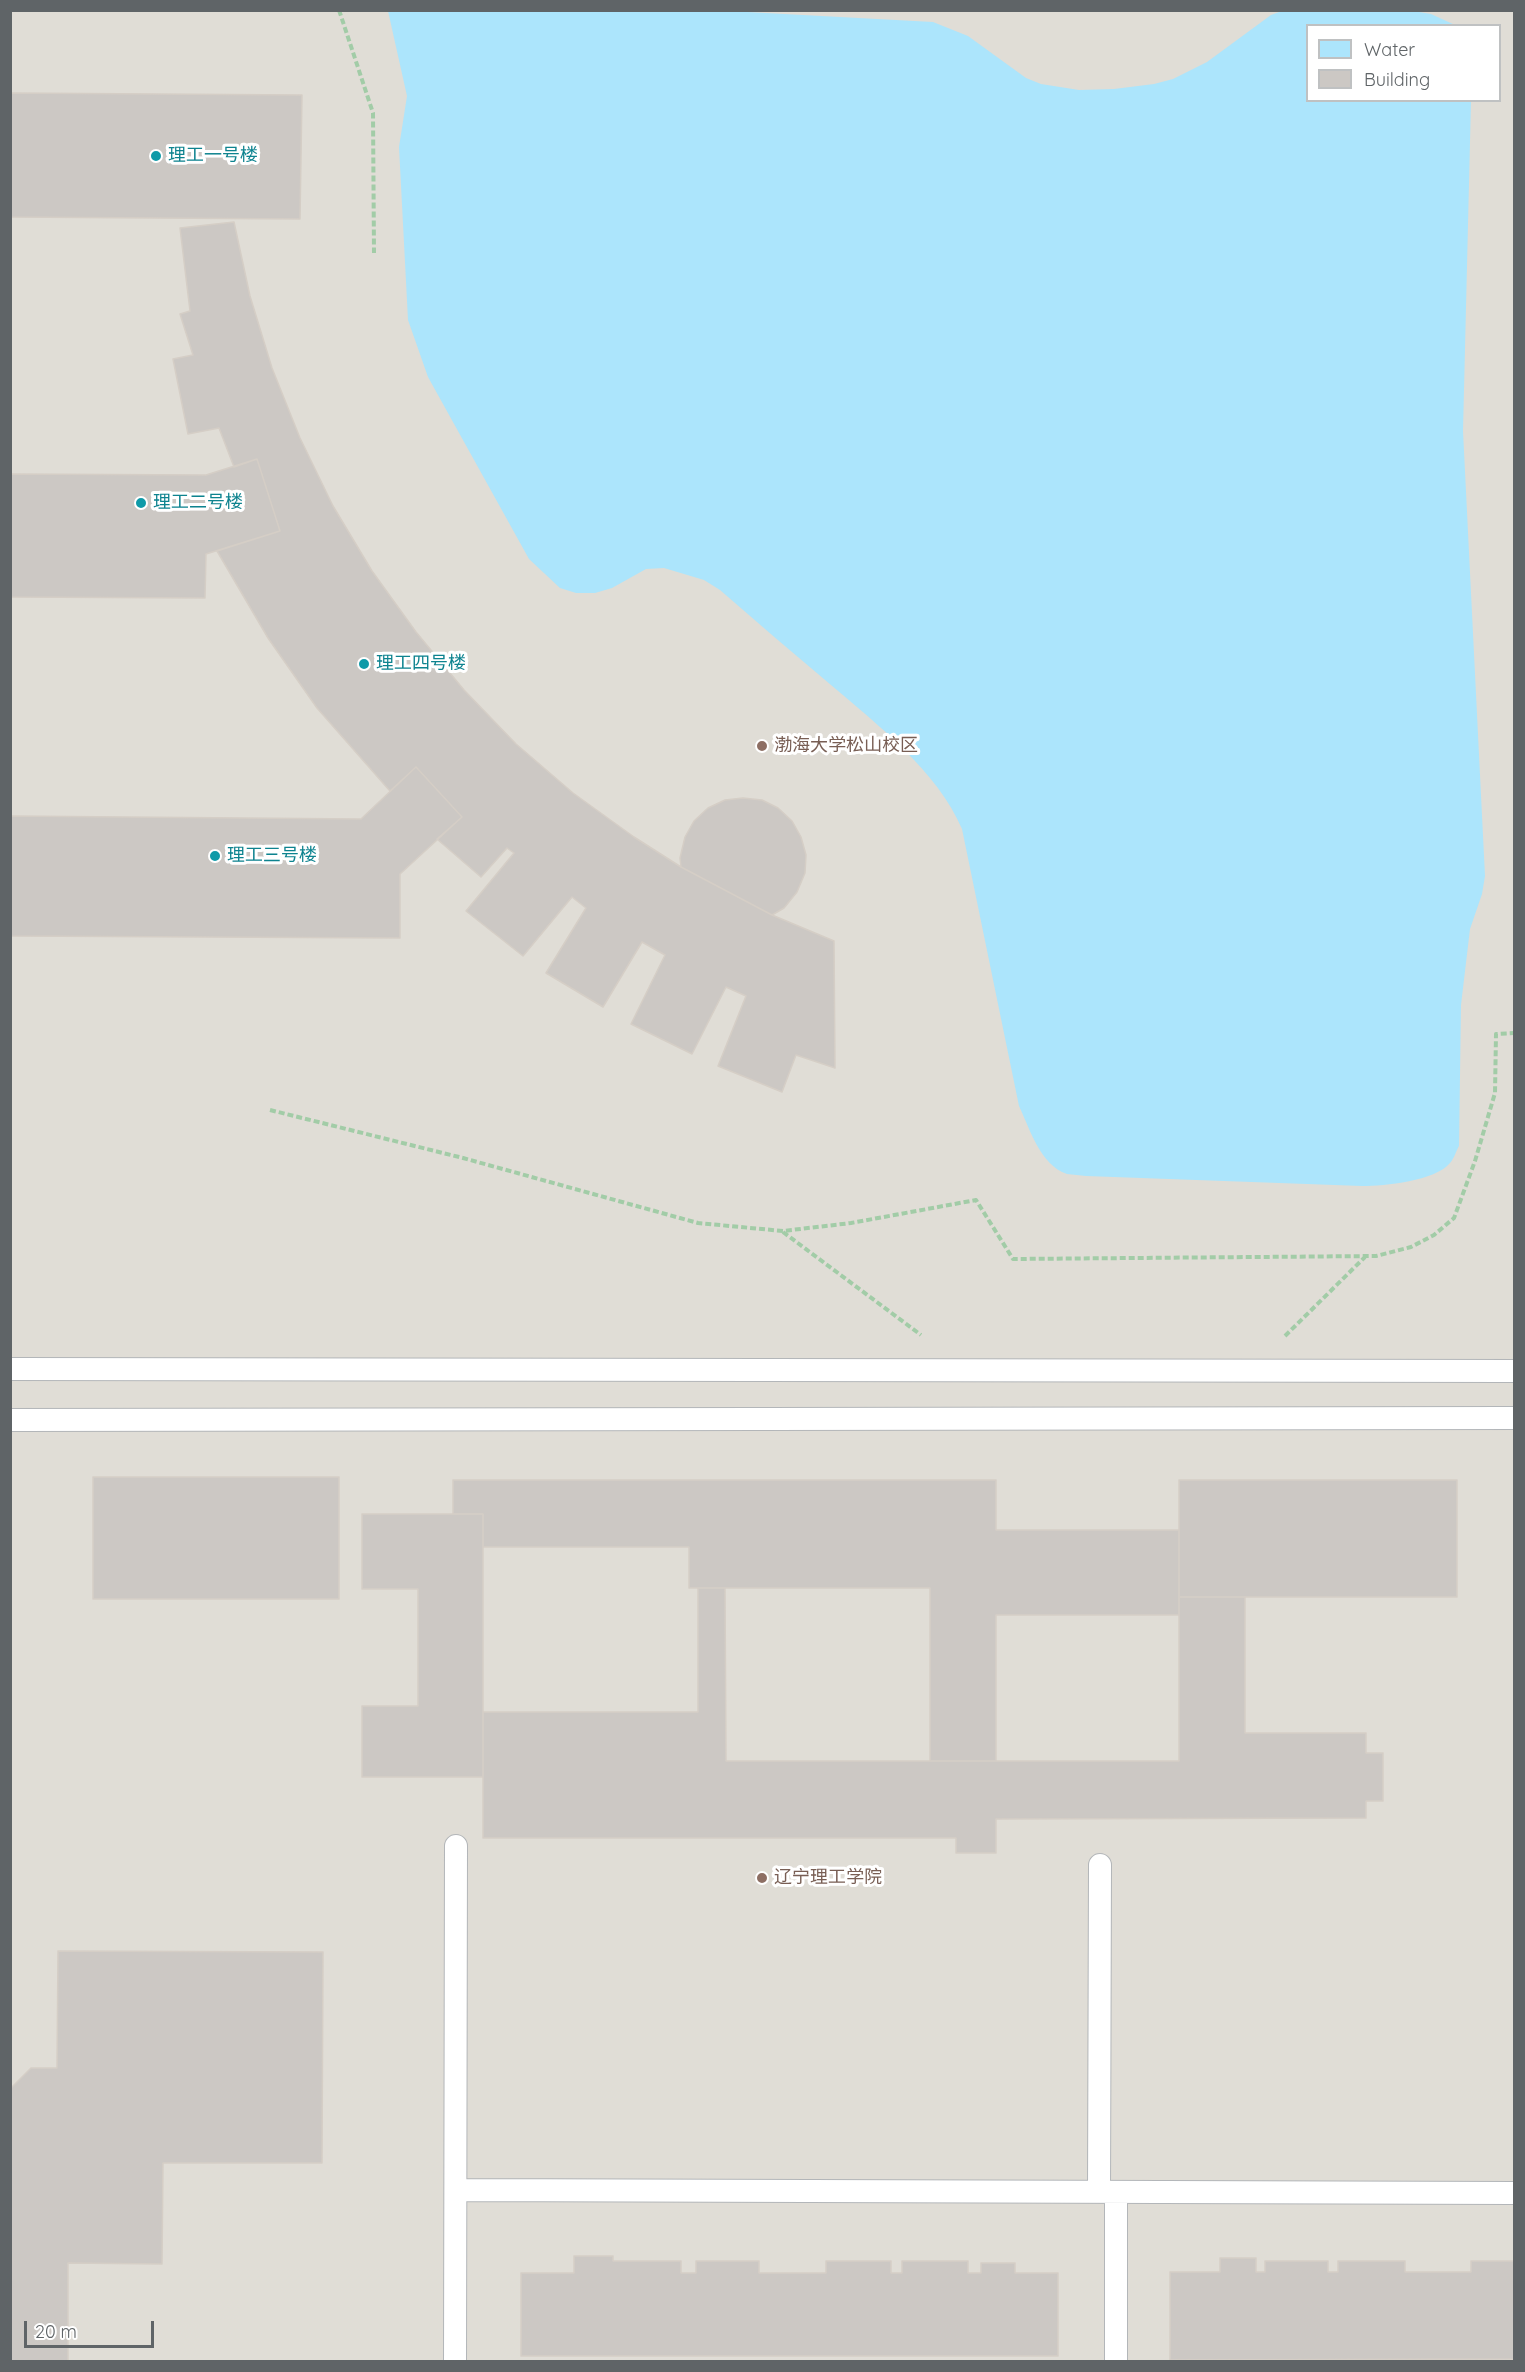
<!DOCTYPE html>
<html>
<head>
<meta charset="utf-8">
<style>
  body { margin:0 }
  #map { position:relative; width:1525px; height:2372px; overflow:hidden; background:#f0ede8; font-family:Quicksand,sans-serif }
  canvas { display:block }
  .frame { position:absolute; inset:0; border:12px solid #5f6467; pointer-events:none }
  .legend { position:absolute; left:1306px; top:24px; width:195px; height:78px; box-sizing:border-box; background:#fff; border:2px solid #bfc1c2; margin:0; padding:8px 10px; list-style:none; font-size:18px; color:#5f6467 }
  .legend li { display:flex; align-items:center; gap:12px; height:30px }
  .legend b { width:30px; border:2px solid #bfc1c2 }
  .scale { position:absolute; left:24px; top:2321px; width:130px; height:27px; box-sizing:border-box; border:3px solid #5f6467; border-top:0; padding-left:8px; font-size:18px; line-height:21px; white-space:nowrap; color:#5f6467; -webkit-text-stroke:4px #fff; paint-order:stroke }
</style>
</head>
<body>
<div id="map">
<canvas width="1525" height="2372"></canvas>
<div class="frame"></div>
<ul class="legend">
<li><b style="height:16px;background:#ace5fc"></b>Water</li>
<li><b style="height:16px;background:#ccc8c4"></b>Building</li>
</ul>
<div class="scale">20 m</div>
</div>
<script>
const context = document.querySelector('canvas').getContext('2d');
context.lineJoin = 'round';
function fillPath(path, color) {
  context.fillStyle = color;
  context.fill(path, 'evenodd');
}
function stroke(path, color, width, dash) {
  context.strokeStyle = color;
  context.lineWidth = width;
  context.lineCap = dash ? 'butt' : 'round';
  context.setLineDash(dash || []);
  context.stroke(path);
}
function drawText(font, color, halo, rows, align = 'center') {
  context.font = font + ' Quicksand,"Noto Sans SC",sans-serif';
  context.lineWidth = 6;
  context.setLineDash([]);
  context.textBaseline = 'middle';
  context.strokeStyle = halo;
  context.fillStyle = color;
  for (const [text, x, y, turn = 0] of rows) {
    context.save();
    context.translate(x, y);
    context.rotate((+turn || 0) * Math.PI / 180);
    context.textAlign = isNaN(turn) ? turn : align;
    if (halo) context.strokeText(text, 0, 0);
    context.fillText(text, 0, 0);
    context.restore();
  }
}
fillPath(new Path2D(`
  M11 11H1514V2361L11 2362ZM1308 26H1500V100H1308Z`), '#e0ddd6');
fillPath(new Path2D(`
  M710 10 933 22 968 36 1026 78 1041 84 1079 90 1114 89 1154 84 1173 79 1207 62 1271 15 1282 11H1413L1431 14 1455 25 1308 26V100L1471 101 1463 431 1485 876 1482 894 1470 929 1461 1005 1459 1146C1456 1151 1454 1159 1450 1163 1435 1181 1385 1186 1362 1186L1086 1176C1080 1175 1073 1175 1067 1174 1040 1165 1030 1129 1019 1106L962 829C938 772 878 725 831 685 794 654 757 622 720 590L704 580 664 568 646 569 612 588 595 593H576L560 588 529 559 428 377 408 320 399 147 407 96 388 11Z`), '#ace5fc');
const building = new Path2D(`
  M10 93 302 95 300 219 10 217Z
  M234 222 250 296 272 368 300 438 333 506 372 571 416 632 464 690 516 744 573 793 634 837 681 867 772 915 834 941 835 1068 796 1055 782 1092 718 1066 746 996 726 987 692 1054 631 1024 665 955 642 942 603 1007 546 973 586 908 572 897 523 956 466 911 514 853 507 848 481 877 437 839 462 817 416 767 390 791 317 708 268 638 217 551 280 531 257 459 234 467 219 428 188 434 173 359 193 355 180 314 190 311 180 228Z
  M257 459 280 531 206 554 205 598 10 597V474L206 475Z
  M416 767 462 817 400 874V938L10 936V816L361 819Z
  M743 798 762 800 778 808 792 821 801 837 806 855 805 873 797 892 784 908 772 915 681 867 680 858 685 837 694 821 708 808 725 800Z
  M93 1477H339V1599H93Z
  M453 1480H996V1530H1179V1615H996V1761H930V1588H689V1547H483V1514H453Z
  M1179 1480H1457V1597H1179Z
  M362 1514H483V1777H362V1706H418V1589H362Z
  M698 1588H725L726 1761H1179V1597H1245V1733H1366V1753H1383V1801H1366V1818L996 1819V1853H956V1838H483V1712H698Z
  M58 1951 323 1952 322 2163H163L162 2264 68 2263V2362H10V2089L31 2068H57Z
  M574 2256H613V2261H681V2273H696V2261H759V2273H826V2261H891V2273H902V2261H968V2273H981V2263H1015V2273H1058V2356H521V2273H574Z
  M1220 2258H1256V2272H1265V2261H1328V2272H1338V2261H1405V2272H1471V2261H1514V2359L1170 2360V2272H1220Z`);
fillPath(building, '#ccc8c4');
stroke(building, '#d5cec6', 1.5);
const lane = new Path2D(`
  M10 1369 1514 1371
  M10 1420 1514 1418
  M456 2190 1514 2193
  M1099 2192 1100 1865
  M1116 2192V2362
  M455 2362 456 1846`);
stroke(lane, '#b3b6b9', 24);
stroke(new Path2D(`
  M339 10 373 113 374 253
  M270 1110 463 1158 698 1223 783 1231 851 1223 976 1200 1013 1259 1376 1256 1411 1247 1434 1235 1454 1218 1475 1161 1495 1093 1496 1034 1514 1033
  M783 1232 921 1335
  M1285 1336 1365 1257`), '#a2cca7', 4, [6, 3]);
stroke(lane, '#fff', 22);
for (const [x, y, r, color] of [
  [156,156,6,"#0f9aa8"],
  [141,503,6,"#0f9aa8"],
  [364,664,6,"#0f9aa8"],
  [762,746,6,"#8d6e63"],
  [215,856,6,"#0f9aa8"],
  [762,1878,6,"#8d6e63"]
]) {
  const dot = new Path2D();
  dot.arc(x, y, r, 0, 2 * Math.PI);
  context.fillStyle = color;
  context.fill(dot);
  stroke(dot, '#fff', 2);
}
drawText('18px', '#0d838f', '#fff', [
  ["理工一号楼",168,156],
  ["理工二号楼",153,503],
  ["理工四号楼",376,664],
  ["理工三号楼",227,856]
], 'left');
drawText('18px', '#785e54', '#fff', [
  ["渤海大学松山校区",774,746],
  ["辽宁理工学院",774,1878]
], 'left');
</script>
</body>
</html>
